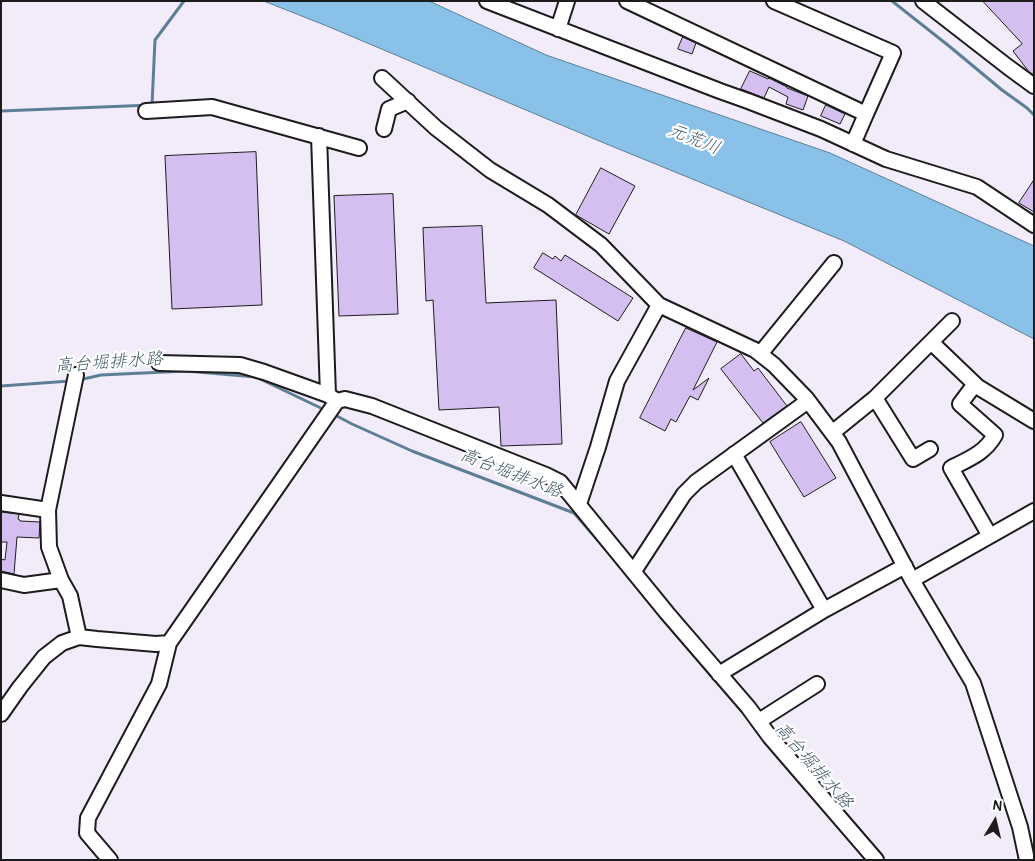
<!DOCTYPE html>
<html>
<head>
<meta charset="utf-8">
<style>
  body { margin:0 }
  #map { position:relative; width:1035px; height:861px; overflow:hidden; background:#f2ecfa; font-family:Pangolin,sans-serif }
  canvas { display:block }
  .frame { position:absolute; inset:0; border:2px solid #1c1c1c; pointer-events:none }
  .north { position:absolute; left:970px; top:796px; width:50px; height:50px; -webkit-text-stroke:4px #fff; paint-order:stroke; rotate:9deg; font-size:14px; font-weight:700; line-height:20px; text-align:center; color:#1c1c1c }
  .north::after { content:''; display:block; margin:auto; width:18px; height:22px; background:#1c1c1c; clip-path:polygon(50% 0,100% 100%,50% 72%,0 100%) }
</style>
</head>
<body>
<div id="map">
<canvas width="1035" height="861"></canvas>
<div class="frame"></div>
<div class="north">N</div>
</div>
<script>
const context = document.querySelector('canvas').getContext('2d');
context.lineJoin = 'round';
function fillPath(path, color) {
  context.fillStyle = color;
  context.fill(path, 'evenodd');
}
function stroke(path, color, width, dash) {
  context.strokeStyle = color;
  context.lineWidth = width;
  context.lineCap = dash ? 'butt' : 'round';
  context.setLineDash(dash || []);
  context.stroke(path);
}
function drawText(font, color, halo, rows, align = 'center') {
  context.font = font + ' Pangolin,"Klee One",sans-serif';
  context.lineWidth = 4.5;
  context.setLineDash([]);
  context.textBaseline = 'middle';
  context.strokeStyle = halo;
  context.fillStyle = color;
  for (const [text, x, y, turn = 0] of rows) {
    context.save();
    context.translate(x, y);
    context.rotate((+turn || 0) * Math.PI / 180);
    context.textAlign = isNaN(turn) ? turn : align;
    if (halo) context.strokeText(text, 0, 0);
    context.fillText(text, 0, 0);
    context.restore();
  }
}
const water = new Path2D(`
  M264 1H429L546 55 830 153 1034 246V339L844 241 604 143 327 26Z`);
fillPath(water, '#89c1e8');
stroke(water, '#5d7f96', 1);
stroke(new Path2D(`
  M892 1 949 46 1002 90 1027 108 1034 115
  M1 111 152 105 155 40 184 1
  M79 380 101 375 186 371 256 377 327 411
  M1 386 70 381
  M333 414 352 424 412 451 574 513 615 560`), '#5d7f96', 3);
const building = new Path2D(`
  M983 1H1034V75L1029 72 1013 51 1022 44Z
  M683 37 696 43 692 54 678 49Z
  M750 71 768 79 769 78 787 87V88L808 96 803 110 786 104 788 97 769 87 764 98 741 89Z
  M826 105 845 114 840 124 821 116Z
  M256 152 262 305 172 309 165 156Z
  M601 168 635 186 609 234 576 215Z
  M1034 180V212L1019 203Z
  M393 194 398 314 339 316 334 196Z
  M482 226 486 303 556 300 562 444 501 446 499 407 439 410 433 300 426 301 423 228Z
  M543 253 553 259 555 256 561 261 565 255 633 298 618 321 534 268Z
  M686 328 717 342 693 390 709 378 698 400 690 396 676 422 671 419 665 431 640 418Z
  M741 354 754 371 758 368 787 406 763 423 721 369Z
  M801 422 836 478 804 497 770 442Z
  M1 512 19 514 18 519 20 520V521L40 522 39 538 17 537 14 574 1 571V559L5 560 7 542H1Z`);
fillPath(building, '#d4bff0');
stroke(building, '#1c1c1c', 1);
const minor = new Path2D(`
  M487 1 720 91 748 101 821 129 886 159 977 187 1034 225
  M627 1 866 114 853 144
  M774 1 893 53 866 114
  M923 1 1008 67 1034 86
  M558 29 567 1
  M382 78 436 128 490 170 548 205 601 245 659 305 755 350 774 365 806 398 839 442 912 580 973 683 1020 827 1027 860
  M146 111 212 107 359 148
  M384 129 389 109 408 101
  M319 136 328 395
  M931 342 952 321
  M760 354 834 263
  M159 363 240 365 264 372 328 395 334 399
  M76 375 48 510 49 547 61 580 70 596 79 637
  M975 384 960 404 995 435C985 453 969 459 951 468L990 536
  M875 398 913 459 930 449
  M832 433 875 398 931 342 978 387 1034 421
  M734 454 824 610
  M1 503 48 510
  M579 504 598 447 617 381 659 305
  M634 571 684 494 696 482 808 401
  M1 580 24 585 61 580
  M912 580 1034 511
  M719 674 824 610 905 566
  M1 714 20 687 44 657 62 643 79 637 97 639 156 644 169 643
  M759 721 817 684
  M110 860 87 833 88 818 159 684 169 643 337 401 345 399 372 406 546 475 560 482 667 613 748 707 770 737 876 860`);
stroke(minor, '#1c1c1c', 18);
stroke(minor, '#fff', 14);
drawText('italic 18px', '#485e6e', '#fff', [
  ["元荒川",694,140,22],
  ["高台堀排水路",109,363,-4],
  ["高台堀排水路",511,474,21],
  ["高台堀排水路",813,766,49]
]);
</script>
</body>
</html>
